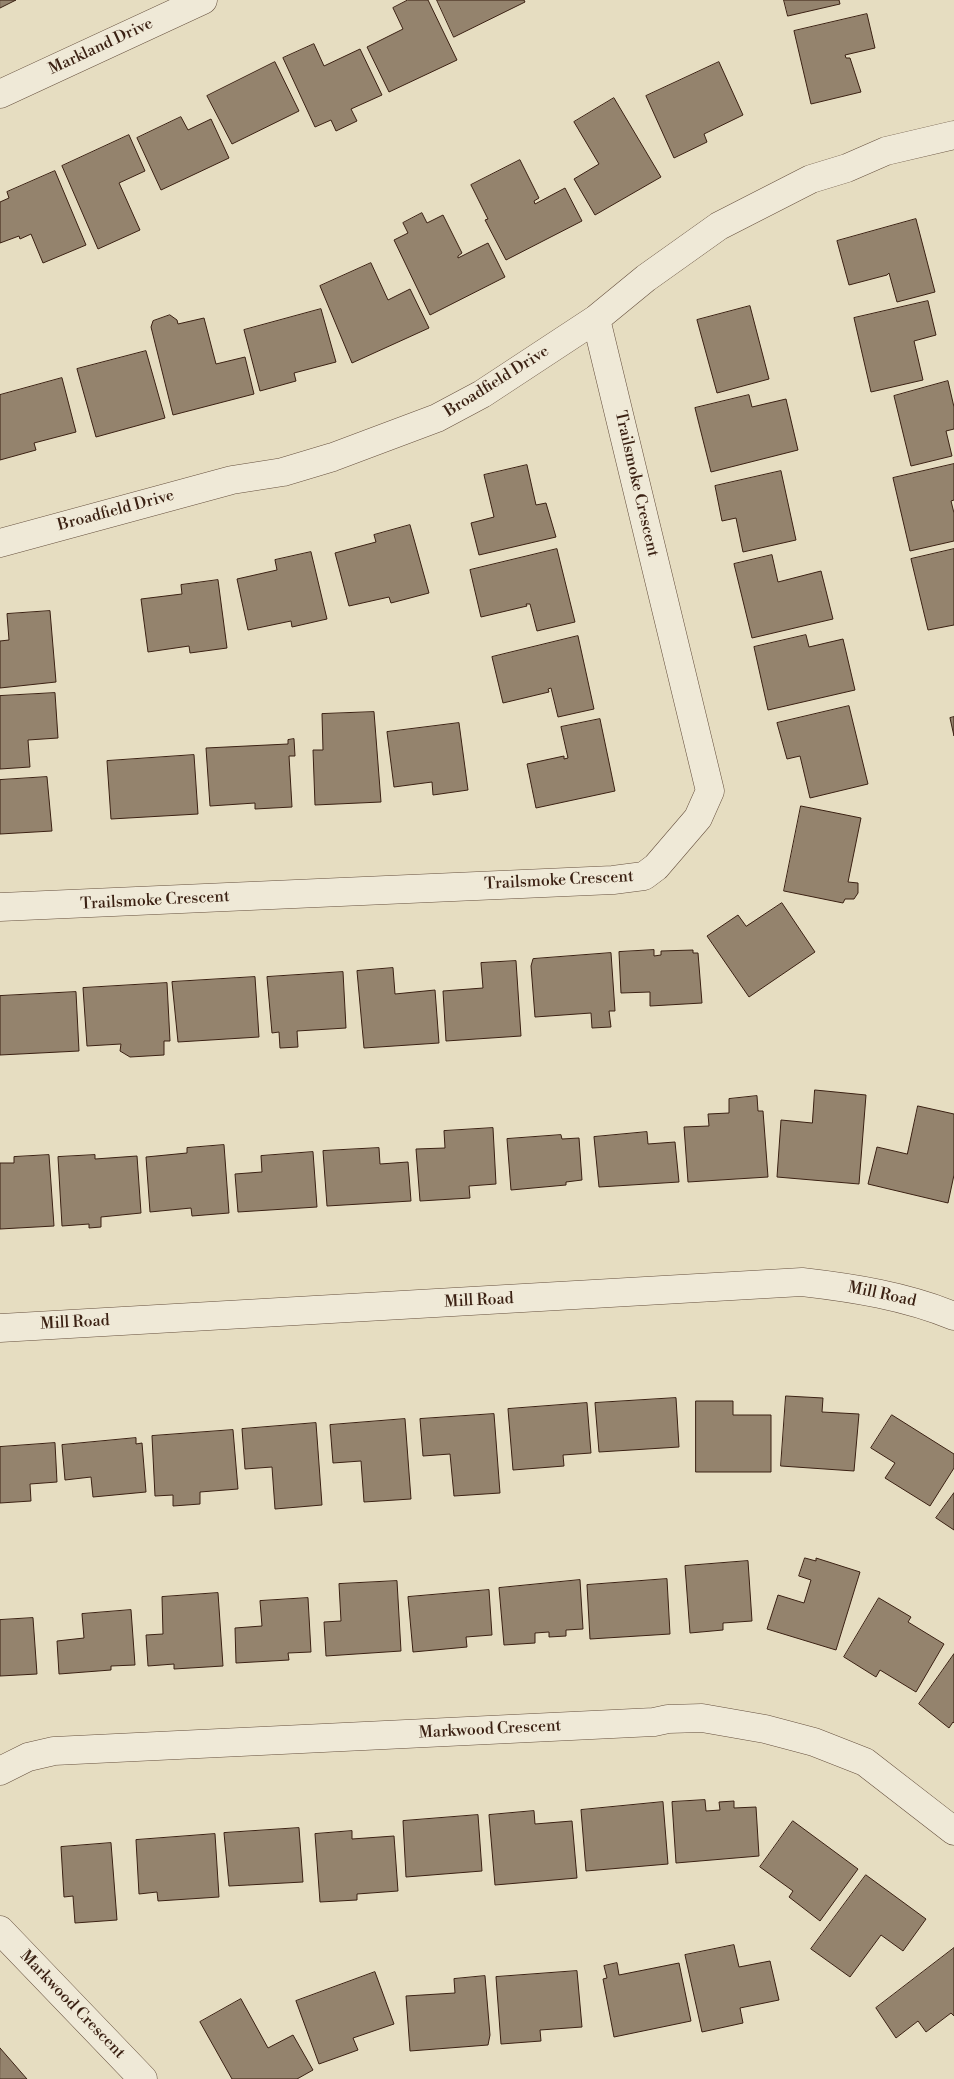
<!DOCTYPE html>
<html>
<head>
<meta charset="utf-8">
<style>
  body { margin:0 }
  canvas { display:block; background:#e6ddc1 }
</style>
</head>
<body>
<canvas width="954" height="2079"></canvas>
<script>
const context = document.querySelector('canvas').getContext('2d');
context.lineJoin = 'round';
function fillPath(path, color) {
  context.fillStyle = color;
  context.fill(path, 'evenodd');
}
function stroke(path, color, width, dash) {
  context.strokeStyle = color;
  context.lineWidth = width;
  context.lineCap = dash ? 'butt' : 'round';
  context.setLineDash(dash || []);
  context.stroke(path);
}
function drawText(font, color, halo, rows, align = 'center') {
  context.font = font + ' "Libre Bodoni",serif';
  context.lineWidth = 4;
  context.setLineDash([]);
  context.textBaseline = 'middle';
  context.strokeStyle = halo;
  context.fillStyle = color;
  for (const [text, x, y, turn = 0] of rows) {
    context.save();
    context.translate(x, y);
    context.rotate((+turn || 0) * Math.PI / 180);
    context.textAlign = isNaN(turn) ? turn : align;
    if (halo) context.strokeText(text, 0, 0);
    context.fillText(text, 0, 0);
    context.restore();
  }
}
const building = new Path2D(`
  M0 0H16L0 8Z
  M408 0H428L457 60 389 92 367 47 403 29 393 8Z
  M437 0H524L525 2 454 37Z
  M784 0H839L840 4 788 16Z
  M867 14 875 48 845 55 846 58H850L861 92 811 104 794 31Z
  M314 44 324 66 360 49 382 95 351 109 357 121 336 131 331 120 315 127 283 58Z
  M275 62 299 111 232 144 207 96Z
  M719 62 743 115 704 134 707 142 674 158 646 96Z
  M614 98 661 177 595 215 574 179 599 164 574 122Z
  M181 117 188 130 211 119 229 158 161 190 137 138Z
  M129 135 145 171 119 183 140 230 98 249 62 166Z
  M520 160 539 198 534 201 535 204 565 188 582 221 506 260 485 220 488 219 471 185Z
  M55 171 86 245 43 263 31 234 20 239 19 236 0 243V202L9 198 7 192Z
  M422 213 427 223 443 215 462 253 458 256V258L488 243 505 277 430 315 394 240 408 233 403 223Z
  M916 219 935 292 897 302 889 273 887 275 849 285 837 241Z
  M371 263 388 300 410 289 429 328 352 363 320 286Z
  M928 301 936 335 914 341 923 380 871 392 854 318Z
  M750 306 769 379 717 393 697 320Z
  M321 309 336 362 294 373 296 381 260 391 244 330Z
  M170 315 177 320 178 324 204 318 216 364 245 357 254 394 173 415 151 327 153 321Z
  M146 351 165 418 96 437 77 369Z
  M62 378 76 432 34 443 36 450 0 460V395Z
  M948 381 954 407V429L946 431 952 456 911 466 894 396Z
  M749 395 752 407 786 399 798 450 711 472 695 408Z
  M954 464V500L951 501 954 513V541L910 551 893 478Z
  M527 465 536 505 546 503 556 537 479 555 471 523 494 517 484 475Z
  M781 471 796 540 743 552 736 518 722 521 715 486Z
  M410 525 429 593 391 603 389 597 349 606 335 553 376 542 374 535Z
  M557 549 575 622 537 631 530 604H526L527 606 481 617 470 570Z
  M954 549V625L928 630 911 559Z
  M311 552 327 619 292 627 291 621 248 630 237 579 277 570 275 560Z
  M772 555 778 582 821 571 833 619 752 638 734 564Z
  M218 580 227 648 190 653 189 646 148 652 141 599 182 594 181 585Z
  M50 611 56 682 0 688V641L9 640 7 614Z
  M806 635 809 647 843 639 855 690 768 710 754 647Z
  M578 636 594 709 558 717 551 688 548 689 549 692 503 703 492 657Z
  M55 693 58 738 28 740 30 767 0 769V696Z
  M849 706 868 784 810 798 800 756 787 759 777 723Z
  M374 712 381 802 315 805 313 750H323L322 714Z
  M954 717V736L950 718Z
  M600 719 615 791 536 808 527 764 564 756V759L568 758 561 727Z
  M459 723 468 790 433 795 432 782 394 787 387 732Z
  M294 739 295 756H289L292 807 255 809V803L210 806 206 748 288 744V740Z
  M194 755 198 814 111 819 107 761Z
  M47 777 52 831 0 834V780Z
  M801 806 861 818 848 882 858 883V893L854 899H845L843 903 784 891Z
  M782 903 815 952 749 997 707 936 738 915 746 926Z
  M654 950V956L661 955V951L693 950V953H698L702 1003 650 1006V992L621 993 619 952Z
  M611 953 615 1011H609L611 1027 592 1028 591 1013 535 1017 531 966 533 959Z
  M516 961 521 1036 446 1041 443 991 483 988 481 963Z
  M393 968 395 994 435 990 439 1043 364 1048 357 971Z
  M343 972 346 1028 297 1031 298 1047 280 1048 279 1032 272 1033 267 977Z
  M255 977 259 1037 178 1042 172 982Z
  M167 983 170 1041H164V1055L130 1057 120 1051 121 1044 87 1046 83 988Z
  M76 992 79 1051 0 1055V996Z
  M815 1090 866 1095 859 1184 777 1177 781 1120 812 1123Z
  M757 1096 758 1111H763L768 1177 688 1182 684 1127 709 1126 708 1114 729 1113V1099Z
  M918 1106 954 1114V1175L948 1203 868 1184 877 1147 907 1154Z
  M493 1128 496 1184 469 1186 470 1198 420 1201 416 1149 445 1148 444 1131Z
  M647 1132 648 1144 675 1142 679 1182 599 1187 594 1137Z
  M561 1135 562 1139 579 1138 582 1180 566 1182V1185L511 1190 507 1139Z
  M224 1145 229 1213 192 1216 191 1208 150 1212 146 1157 187 1153V1148Z
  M379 1148 380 1164 408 1162 411 1201 327 1206 323 1151Z
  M313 1152 317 1207 238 1212 235 1174 262 1172 261 1156Z
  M49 1155 54 1226 0 1229V1163H14V1157Z
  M95 1155V1159L137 1156 141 1213 101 1217V1227L89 1228V1224L62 1226 58 1157Z
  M786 1396 823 1398 822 1412 859 1414 854 1471 781 1466Z
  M676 1398 679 1447 599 1452 595 1403Z
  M696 1401H733V1415H771V1472H696Z
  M587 1403 591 1453 563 1455 564 1466 513 1470 508 1409Z
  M494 1414 500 1493 454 1496 450 1454 423 1456 420 1419Z
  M892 1415 954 1454V1468L930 1506 885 1478 895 1463 871 1448Z
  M405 1419 411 1499 364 1502 361 1461 333 1463 330 1425Z
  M316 1423 322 1505 275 1509 272 1467 245 1469 242 1429Z
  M233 1430 238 1489 200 1492V1504L173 1506V1495L155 1496 152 1436Z
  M136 1438V1444L142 1443 146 1492 93 1497 91 1477 65 1480 62 1445Z
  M55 1443 57 1482 30 1484 31 1501 0 1503V1447Z
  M954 1493V1530L936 1518Z
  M805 1558 816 1561V1558L860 1572 836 1650 767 1629 778 1595 804 1603 811 1580 799 1576Z
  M748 1561 752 1621 723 1623V1630L690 1633 685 1566Z
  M667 1579 670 1634 590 1639 587 1585Z
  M580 1580 583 1629 566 1630V1636L549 1637V1632L535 1633V1643L504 1645 499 1588Z
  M397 1581 401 1651 326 1656 324 1622 341 1621 339 1584Z
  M489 1590 492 1635 466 1637 467 1647 413 1652 408 1597Z
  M218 1593 223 1666 174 1669V1664L148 1666 146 1635 163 1634 162 1597Z
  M308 1598 311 1652 288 1653 289 1660 236 1663 235 1628 262 1626 260 1601Z
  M879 1598 911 1617 908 1622 944 1644 916 1692 880 1670 876 1677 844 1657Z
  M131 1610 135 1665 111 1666V1670L59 1674 57 1641 84 1638 82 1614Z
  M33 1618 37 1674 0 1676V1620Z
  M954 1654V1723L953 1722 949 1728 919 1704Z
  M705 1800 706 1811 720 1810 719 1802 734 1801V1808L756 1807 759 1856 676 1863 672 1802Z
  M663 1802 668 1864 586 1871 581 1810Z
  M534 1811 535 1824 572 1821 577 1878 495 1885 489 1815Z
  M478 1815 482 1871 406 1877 403 1821Z
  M793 1821 858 1869 820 1921 789 1897 793 1891 760 1867Z
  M299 1828 303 1882 229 1886 224 1833Z
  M352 1831V1839L394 1836 398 1891 357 1894V1900L320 1902 315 1834Z
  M215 1834 219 1897 158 1901 157 1892 139 1894 136 1840Z
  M111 1843 117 1920 75 1923 73 1896 64 1897 61 1847Z
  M866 1875 926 1919 903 1951 881 1935 850 1977 811 1949Z
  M734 1945 739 1967 770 1961 779 2000 740 2008 743 2023 702 2032 685 1955Z
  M954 1948V2016L951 2013 926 2032 918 2021 896 2038 876 2008Z
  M617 1963 619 1975 679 1963 691 2021 614 2037 603 1979 607 1978 604 1966Z
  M577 1971 582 2027 540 2030 541 2041 501 2044 496 1977Z
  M375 1972 394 2024 353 2038 358 2050 319 2064 296 2001Z
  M485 1976 490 2035 488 2045 410 2051 406 1996 455 1993 454 1979Z
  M241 1999 268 2048 293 2035 313 2070 297 2079H232L200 2022Z
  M0 2048 27 2079H0Z`);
fillPath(building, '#94836d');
stroke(building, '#3b2113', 1);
const minor = new Path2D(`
  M0 94 203 0
  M0 543 232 480 283 472 333 457 437 418 482 394 596 319 646 278 719 226 811 179 847 168 886 151 954 135
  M0 907 613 880 644 876 656 867 698 818 710 791 596 319
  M0 1328 802 1282C854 1288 905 1296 954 1316
  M0 1771 28 1757 54 1751 654 1722 668 1719 702 1718 765 1729 814 1742 865 1762 954 1831
  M0 1930 143 2079`);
stroke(minor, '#66503e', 29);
stroke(minor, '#efe9d7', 28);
drawText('16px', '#3b2113', '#efe9d7', [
  ["Markland Drive",101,47,-25],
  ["Broadfield Drive",497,382,-32],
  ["Trailsmoke Crescent",636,484,77],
  ["Broadfield Drive",116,511,-15],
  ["Trailsmoke Crescent",559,881,-3],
  ["Trailsmoke Crescent",155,901,-3],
  ["Mill Road",882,1295,12],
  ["Mill Road",479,1301,-3],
  ["Mill Road",75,1323,-3],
  ["Markwood Crescent",490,1730,-3],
  ["Markwood Crescent",72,2005,46]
]);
</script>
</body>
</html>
